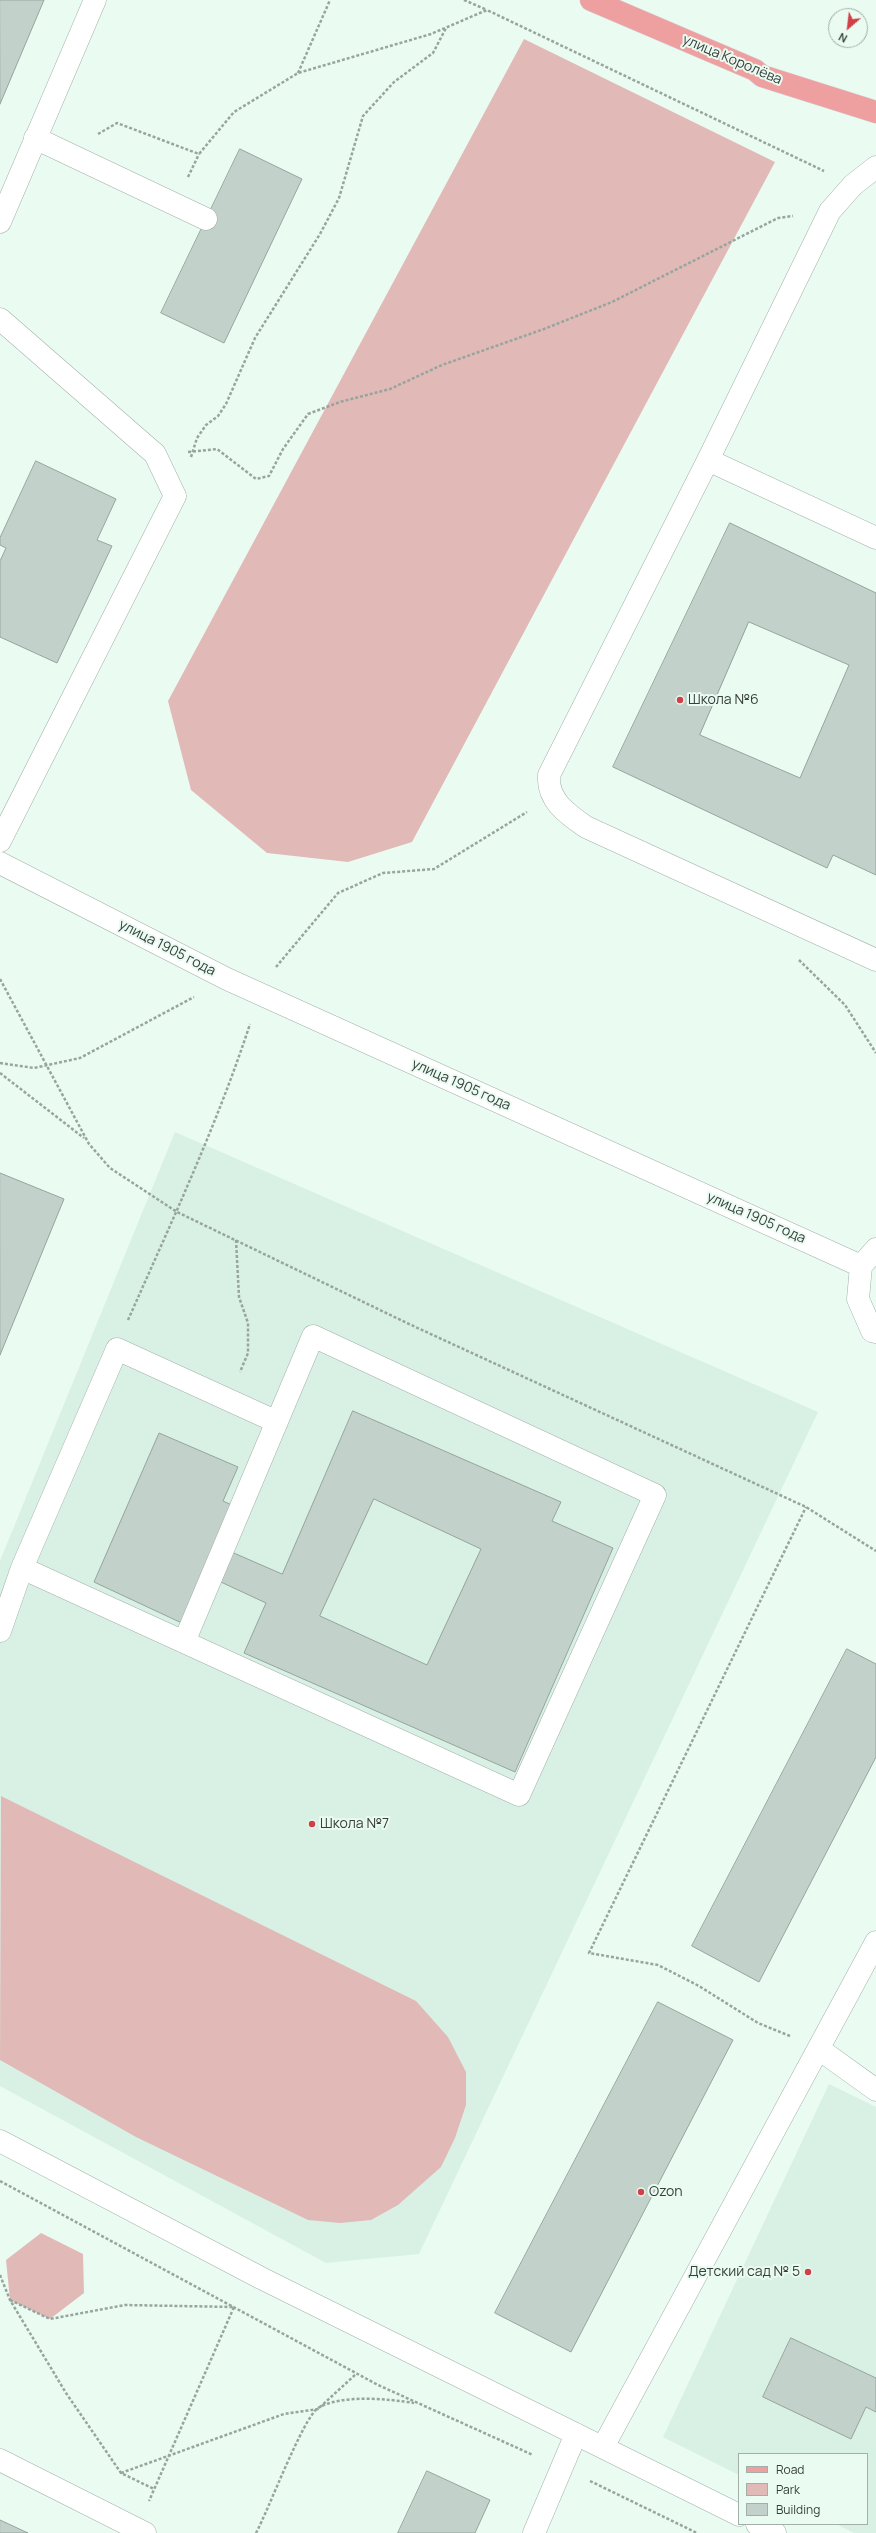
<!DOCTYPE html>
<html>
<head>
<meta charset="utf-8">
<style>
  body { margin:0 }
  #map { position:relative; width:876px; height:2533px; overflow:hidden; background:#eafbf2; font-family:Manrope,sans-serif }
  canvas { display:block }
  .legend { position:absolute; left:738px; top:2453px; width:130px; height:72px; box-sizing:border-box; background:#eafbf2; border:1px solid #a3b0a9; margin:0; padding:5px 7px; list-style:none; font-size:12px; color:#383f3b }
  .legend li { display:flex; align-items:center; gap:8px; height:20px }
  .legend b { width:20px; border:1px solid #a3b0a9 }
  .north { position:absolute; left:828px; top:8px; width:40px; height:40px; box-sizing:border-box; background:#eafbf2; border:1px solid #a3b0a9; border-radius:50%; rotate:208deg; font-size:11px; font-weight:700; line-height:16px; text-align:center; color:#383f3b }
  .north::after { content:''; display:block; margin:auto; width:14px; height:18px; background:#d04046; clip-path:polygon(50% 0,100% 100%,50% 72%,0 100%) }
</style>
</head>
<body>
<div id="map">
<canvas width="876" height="2533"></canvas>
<ul class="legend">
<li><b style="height:5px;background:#eea0a0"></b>Road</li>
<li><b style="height:11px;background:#e1bab8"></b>Park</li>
<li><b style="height:11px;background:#c2d2ca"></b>Building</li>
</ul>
<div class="north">N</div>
</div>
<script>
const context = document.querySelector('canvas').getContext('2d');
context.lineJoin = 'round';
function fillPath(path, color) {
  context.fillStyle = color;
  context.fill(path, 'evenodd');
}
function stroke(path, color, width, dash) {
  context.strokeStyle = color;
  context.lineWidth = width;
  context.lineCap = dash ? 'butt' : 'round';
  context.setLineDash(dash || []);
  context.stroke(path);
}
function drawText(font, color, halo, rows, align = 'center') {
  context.font = font + ' Manrope,sans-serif';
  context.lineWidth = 4;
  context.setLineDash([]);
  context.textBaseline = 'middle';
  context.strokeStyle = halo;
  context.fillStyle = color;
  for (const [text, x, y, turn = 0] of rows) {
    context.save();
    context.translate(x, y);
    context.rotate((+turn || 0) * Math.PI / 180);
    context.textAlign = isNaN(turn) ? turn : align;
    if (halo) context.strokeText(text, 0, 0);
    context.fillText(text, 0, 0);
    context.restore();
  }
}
fillPath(new Path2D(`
  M175 1132 818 1412 419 2254 326 2263 0 2086V1561Z
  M829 2084 876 2107V2533H854L836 2524H867V2454H739V2475L663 2437Z`), '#d9f1e5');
fillPath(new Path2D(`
  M524 39 775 162 412 842 348 862 267 853 191 790 168 701Z
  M1 1796 416 2001 448 2037 466 2072V2105L455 2138 441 2167 398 2205 371 2220 340 2223 308 2220 136 2137 0 2060Z
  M41 2233 83 2254 84 2293 50 2319 10 2300 6 2260Z`), '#e1bab8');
const building = new Path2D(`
  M0 0H44L0 104Z
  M240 149 302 179 224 343 161 313Z
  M36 461 116 499 97 540 112 546 57 663 0 637V561L6 548 0 545V538Z
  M730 523 876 593V875L833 855 827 868 613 767ZM749 622 849 665 800 778 700 735Z
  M0 1173 64 1199 0 1355Z
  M353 1411 561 1502 552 1521 613 1548 515 1772 244 1653 266 1603 208 1576 186 1625 94 1582 159 1433 238 1467 223 1501 238 1508 220 1547 282 1574ZM374 1499 481 1549 427 1665 320 1616Z
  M847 1649 876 1664V1757L759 1982 692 1946Z
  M658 2002 733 2040 571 2352 495 2313Z
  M791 2338 876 2378V2412L866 2407 851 2439 763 2397Z
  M427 2471 490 2500 475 2533H398Z
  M0 2520 28 2533H0Z`);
fillPath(building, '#c2d2ca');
stroke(building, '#96a59d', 1);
const minor = new Path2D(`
  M35 138 206 219
  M876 167 853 185 830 211 708 460 549 775C547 800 567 814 586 827L876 960
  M0 222 95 0
  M0 319 155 454 175 496 0 841
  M708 460 876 538
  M0 863 227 979 861 1266 858 1299 872 1331 876 1332
  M861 1266 876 1249
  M22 1568 519 1795 655 1495 313 1336 184 1642
  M0 1631 22 1568 117 1349 277 1422
  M819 2049 876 2090
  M0 2141 261 2278 739 2515
  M603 2447 876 1942
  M0 2460 145 2533
  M757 2524 775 2533
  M534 2533 576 2434`);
const major = new Path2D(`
  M591 0 755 70 762 76 876 112`);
stroke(minor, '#a1b1a9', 23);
stroke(major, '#d7d9d8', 23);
stroke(new Path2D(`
  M464 0 487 10
  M298 73 330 0
  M98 134 117 123 199 154 234 112 298 73 431 34 487 10 824 171
  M188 177 199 154
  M188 452 217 449 256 479 269 476 283 449 308 414 340 402 390 389 442 365 544 329 612 302 778 218 793 216
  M191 457 197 438 206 425 218 416 226 404 255 338 320 234 339 198 363 116 394 82 433 53 446 28
  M799 960 845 1005 876 1053
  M276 967 338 893 383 873 434 869 527 812
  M0 979 89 1144 110 1168 177 1212 409 1324 806 1507 876 1551
  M0 1063 34 1068 80 1058 194 997
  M0 1073 84 1138
  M236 1240 239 1297 248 1323V1353L240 1372
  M128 1320C171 1223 217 1125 250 1024
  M790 2036 758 2023 699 1986 658 1965 589 1953 806 1507
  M0 2181 378 2385 533 2455
  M0 2275 10 2300 66 2393 121 2473 154 2489
  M10 2300 50 2319 125 2305 234 2307 149 2501
  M121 2473 284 2414 318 2409 356 2374
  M590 2481 697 2533
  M256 2533C268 2511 303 2418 318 2408 341 2394 389 2399 414 2403`), '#98a49e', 2.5, [3, 2]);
stroke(minor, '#fff', 22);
stroke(major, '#eea0a0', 22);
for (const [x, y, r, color] of [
  [680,700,4,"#d04046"],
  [312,1824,4,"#d04046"],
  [641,2192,4,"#d04046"],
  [808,2272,4,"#d04046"]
]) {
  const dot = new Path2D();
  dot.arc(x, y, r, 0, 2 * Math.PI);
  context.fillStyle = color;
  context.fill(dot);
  stroke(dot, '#eafbf2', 1.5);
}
drawText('14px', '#383f3b', '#eafbf2', [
  ["улица Королёва",732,60,23],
  ["улица 1905 года",167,948,27],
  ["улица 1905 года",461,1085,24],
  ["улица 1905 года",756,1218,24]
]);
drawText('14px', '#383f3b', '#eafbf2', [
  ["Школа №6",688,700],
  ["Школа №7",320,1824],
  ["Ozon",649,2192],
  ["Детский сад № 5",800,2272,"right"]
], 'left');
</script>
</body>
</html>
